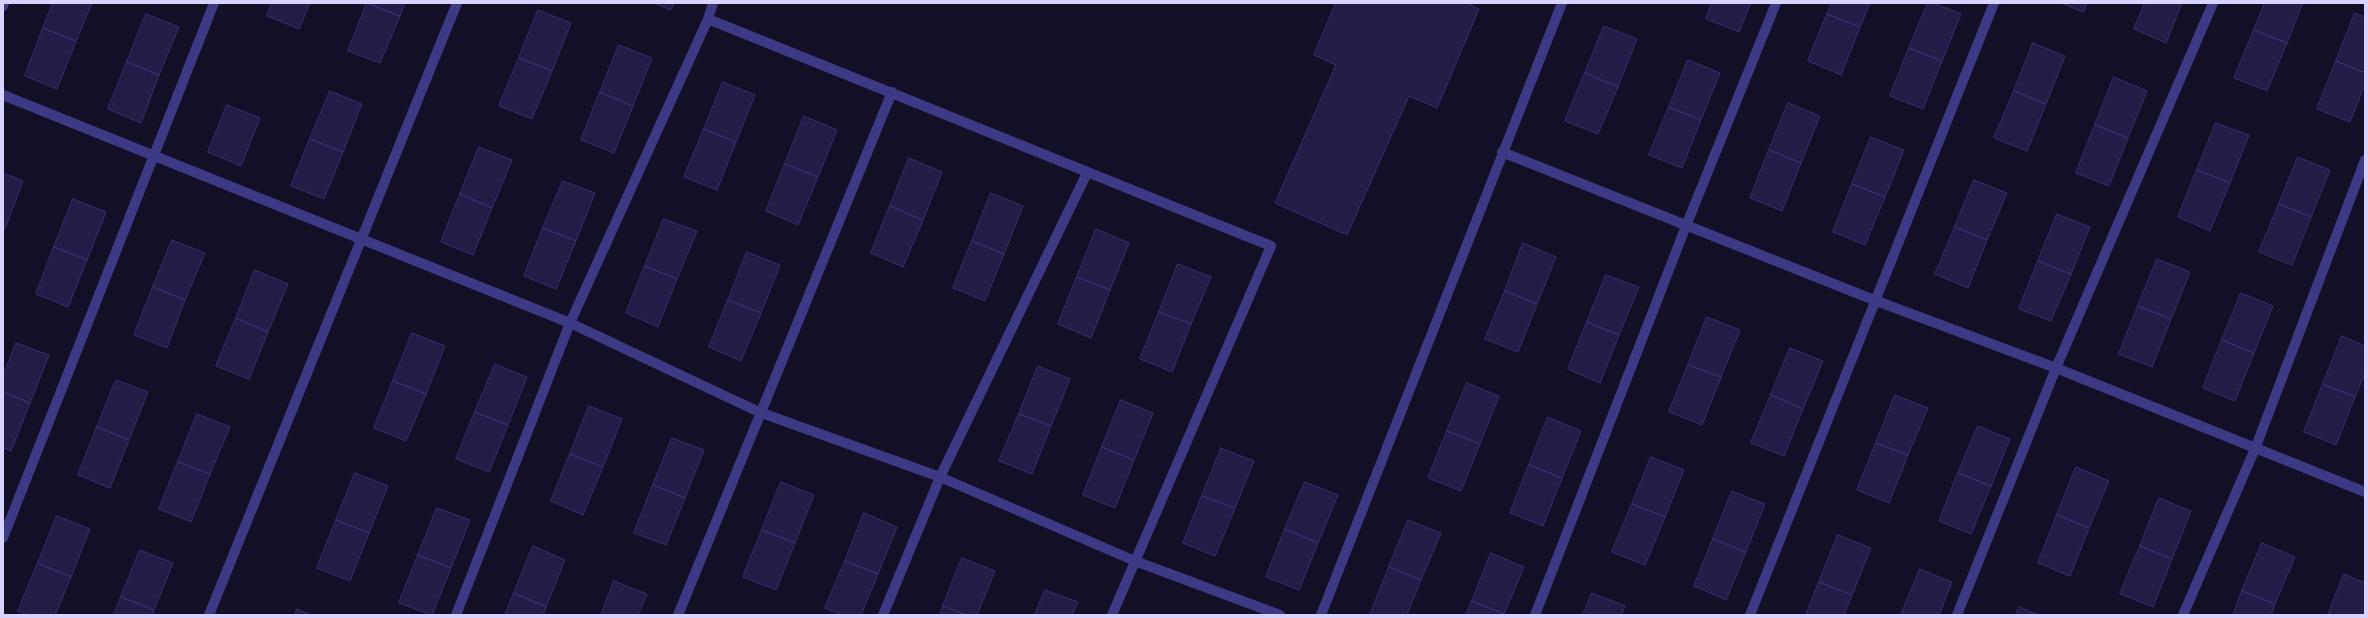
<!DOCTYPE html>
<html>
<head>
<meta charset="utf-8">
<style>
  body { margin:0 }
  #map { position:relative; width:2368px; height:618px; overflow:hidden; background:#130f26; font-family:"Open Sans",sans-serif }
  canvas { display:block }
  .frame { position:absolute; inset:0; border:4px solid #d9d4ff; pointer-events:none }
</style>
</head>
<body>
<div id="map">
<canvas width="2368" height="618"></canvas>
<div class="frame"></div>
</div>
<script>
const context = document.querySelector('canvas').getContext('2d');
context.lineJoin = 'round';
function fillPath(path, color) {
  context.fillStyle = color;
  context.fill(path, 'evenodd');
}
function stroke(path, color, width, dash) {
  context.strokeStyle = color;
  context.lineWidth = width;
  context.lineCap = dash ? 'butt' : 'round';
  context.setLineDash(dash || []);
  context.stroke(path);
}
const building = new Path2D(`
  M53 3H92L76 41 43 28Z
  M272 3H310L299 29 267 16Z
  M367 3H405L400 16Z
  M367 3 400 16 380 63 348 51Z
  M655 3H674L671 10Z
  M1336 3H1467L1479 9 1437 108 1409 96 1347 235 1275 203 1336 65 1314 55Z
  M1712 3H1751L1739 32 1706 19Z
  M1832 3H1870L1860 27 1827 14Z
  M1928 3H1933L1961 14 1942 61 1909 48Z
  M2062 3H2087L2084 12Z
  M2145 3H2182L2166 43 2134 29Z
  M2265 3H2303L2287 43 2254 30Z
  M538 10 571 23 552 71 519 58Z
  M2355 13 2365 17V73L2336 61Z
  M146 14 179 27 159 75 127 62Z
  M1827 14 1860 27 1841 75 1808 61Z
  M1604 26 1637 39 1618 87 1585 73Z
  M43 28 76 41 57 89 25 76Z
  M2254 30 2287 43 2267 91 2234 78Z
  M2033 43 2065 56 2046 104 2014 91Z
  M619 45 652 58 633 106 600 92Z
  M1909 48 1942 61 1923 109 1890 96Z
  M519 58 552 71 532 119 499 106Z
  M1688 60 1720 73 1701 120 1669 107Z
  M2336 61 2365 73V84L2350 122 2317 109Z
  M127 62 159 75 141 123 108 109Z
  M1585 73 1618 87 1598 134 1565 121Z
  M2114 77 2147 91 2128 138 2095 125Z
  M723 82 755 95 736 142 704 129Z
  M330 91 362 104 343 152 310 139Z
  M2014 91 2046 104 2027 151 1994 138Z
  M600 92 633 106 614 153 581 140Z
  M1788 103 1820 116 1801 163 1769 150Z
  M227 105 260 118 241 166 208 152Z
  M1669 107 1701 120 1682 168 1649 155Z
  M804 116 837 130 818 177 785 164Z
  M2216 123 2249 135 2230 183 2197 170Z
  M2095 125 2128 138 2109 186 2076 173Z
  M704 129 736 142 717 190 684 177Z
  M1871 137 1904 150 1885 197 1852 184Z
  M310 139 343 152 324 199 291 186Z
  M479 147 512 160 492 208 460 194Z
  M1769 150 1801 163 1782 211 1750 198Z
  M2298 157 2330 170 2311 217 2279 204Z
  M909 158 942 172 923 220 890 206Z
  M785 164 818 177 798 225 766 211Z
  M2197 170 2230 183 2210 231 2178 217Z
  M3 173 23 181 5 229 3 228Z
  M1974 180 2007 193 1987 240 1955 227Z
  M563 181 595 193 576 241 543 228Z
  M1852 184 1885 197 1865 245 1833 232Z
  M991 193 1023 206 1004 254 972 241Z
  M460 194 492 208 473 255 441 242Z
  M73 199 106 212 87 260 54 247Z
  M2279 204 2311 217 2292 265 2259 252Z
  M890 206 923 220 903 267 871 253Z
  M2057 214 2090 227 2071 274 2038 261Z
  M664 219 697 231 677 279 645 266Z
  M1955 227 1987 240 1968 288 1935 274Z
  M543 228 576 241 556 289 524 276Z
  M1096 229 1129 243 1110 290 1077 277Z
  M172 240 205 253 185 300 153 287Z
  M972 241 1004 254 985 301 953 288Z
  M1523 243 1556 257 1537 304 1505 291Z
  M54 247 87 260 68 307 36 294Z
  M747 252 780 265 761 313 728 300Z
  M2157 259 2190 272 2171 319 2138 306Z
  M2038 261 2071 274 2051 321 2019 309Z
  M1178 264 1211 277 1191 324 1159 312Z
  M645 266 677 279 658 327 626 313Z
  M255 270 288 284 268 332 236 318Z
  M1606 275 1639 287 1619 335 1587 322Z
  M1077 277 1110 290 1091 338 1058 324Z
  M153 287 185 300 167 348 134 335Z
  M1505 291 1537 304 1518 352 1485 339Z
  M2241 293 2273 306 2254 353 2222 340Z
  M728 300 761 313 741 361 709 347Z
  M2138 306 2171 319 2152 367 2119 354Z
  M1159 312 1191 324 1172 372 1140 359Z
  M1707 317 1740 330 1721 377 1688 365Z
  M236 318 268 332 249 379 216 366Z
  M1587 322 1619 335 1600 383 1568 369Z
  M412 333 445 346 426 394 393 381Z
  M2342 336 2365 346V373L2355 397 2323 384Z
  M2222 340 2254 353 2235 401 2203 388Z
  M16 343 49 355 30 403 3 392V376Z
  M1790 348 1823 361 1803 409 1771 395Z
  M495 364 527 377 508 425 475 412Z
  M1688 365 1721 377 1702 425 1669 412Z
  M1038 366 1070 379 1051 426 1019 414Z
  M116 380 148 392 129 440 97 427Z
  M393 381 426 394 406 441 374 428Z
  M1467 383 1499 396 1480 444 1447 431Z
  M2323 384 2355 397 2336 445 2304 432Z
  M3 392 30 403 11 451 3 448Z
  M1771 395 1803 409 1784 456 1751 443Z
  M1895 395 1928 408 1908 455 1876 443Z
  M1121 400 1153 413 1134 460 1102 447Z
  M589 406 622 419 603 467 570 454Z
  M475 412 508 425 489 472 456 459Z
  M197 414 230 427 210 474 178 462Z
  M1019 414 1051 426 1032 474 999 461Z
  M1548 417 1581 431 1562 478 1529 465Z
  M1978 426 2010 439 1991 486 1958 473Z
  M97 427 129 440 110 488 78 475Z
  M1447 431 1480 444 1461 491 1428 478Z
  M672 438 704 450 685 498 653 485Z
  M1876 443 1908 455 1889 503 1857 490Z
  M1102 447 1134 460 1115 508 1083 495Z
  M1221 448 1254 461 1235 508 1202 496Z
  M570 454 603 467 583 515 551 501Z
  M1651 457 1684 470 1665 517 1632 504Z
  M178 462 210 474 191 522 159 509Z
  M1529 465 1562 478 1543 526 1510 513Z
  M2076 467 2109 481 2089 528 2057 515Z
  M355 473 388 486 369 533 336 520Z
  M1958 473 1991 486 1971 534 1939 521Z
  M781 482 814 495 795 543 762 530Z
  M1305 482 1338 495 1318 543 1285 529Z
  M653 485 685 498 666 545 634 533Z
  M1732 491 1765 504 1746 552 1713 539Z
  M1202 496 1235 508 1215 556 1183 543Z
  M2159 498 2191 511 2172 559 2140 546Z
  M1632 504 1665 517 1645 565 1612 552Z
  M437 508 470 520 451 568 418 555Z
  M864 513 897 527 878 574 845 561Z
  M2057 515 2089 528 2070 576 2038 563Z
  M57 516 90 529 71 577 38 563Z
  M336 520 369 533 350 581 317 568Z
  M1408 520 1441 533 1421 580 1389 567Z
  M1285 529 1318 543 1299 590 1266 577Z
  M762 530 795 543 776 590 743 577Z
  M1838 535 1871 548 1852 595 1819 582Z
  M1713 539 1746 552 1726 600 1694 586Z
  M2262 543 2295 557 2275 604 2242 591Z
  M533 546 565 560 546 607 514 593Z
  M2140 546 2172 559 2153 607 2120 594Z
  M140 550 173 563 154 610 121 597Z
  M1491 553 1524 567 1504 614 1472 601Z
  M418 555 451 568 432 615 399 603Z
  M962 558 995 571 977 615H966L943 606Z
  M845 561 878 574 861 615H842L825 608Z
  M38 563 71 577 55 615H28L18 611Z
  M1389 567 1421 580 1407 615H1370Z
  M1920 569 1952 582 1939 615H1901Z
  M2344 574 2365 583V615H2328Z
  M614 581 647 594 638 615H601Z
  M1819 582 1852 595 1844 615H1806Z
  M1045 590 1078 602 1072 615H1035Z
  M2242 591 2275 604 2271 615H2233Z
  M514 593 546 607 543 615H505Z
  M1592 593 1625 606 1621 615H1583Z
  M121 597 154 610 152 615H114Z
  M1472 601 1504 614V615H1466Z
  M943 606 966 615H940Z
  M2019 607 2039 615H2016Z
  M297 609 311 615H295Z`);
fillPath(building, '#241b47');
stroke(building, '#3b2d73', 1);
stroke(new Path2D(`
  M3 6 4 3
  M708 19 1271 246 1112 615
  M3 95 570 323 759 412 940 477 1135 561 1280 615
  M1502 152 1874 300 2056 368 2365 492
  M3 538 214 3
  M209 615 457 3
  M456 615 570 323 708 19 713 3
  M678 615 892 92
  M883 615 940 477 1087 173
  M1321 615 1562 3
  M1535 615 1686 226 1776 3
  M1750 615 1994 3
  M1957 615 2056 368 2213 3
  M2183 615 2255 449 2365 160`), '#3d3a85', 10);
</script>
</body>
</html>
